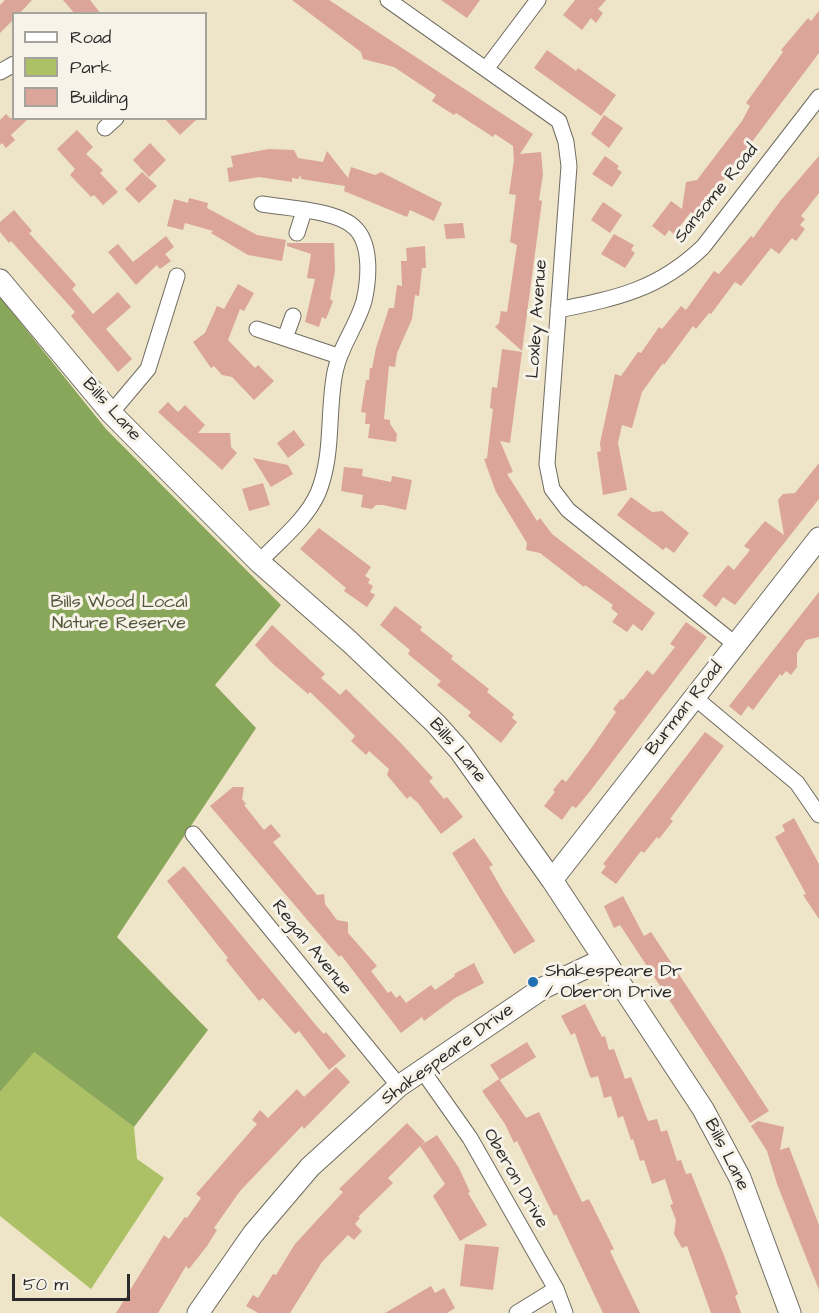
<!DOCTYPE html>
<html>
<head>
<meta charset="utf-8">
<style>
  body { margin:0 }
  #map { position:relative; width:819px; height:1313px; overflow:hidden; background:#eee4c7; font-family:"Architects Daughter",sans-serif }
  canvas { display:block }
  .legend { position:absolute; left:12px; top:12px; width:195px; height:108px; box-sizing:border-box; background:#f7f3e8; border:2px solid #a5a39c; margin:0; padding:8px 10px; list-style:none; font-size:18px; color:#2b2b2b }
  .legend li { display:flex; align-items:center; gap:12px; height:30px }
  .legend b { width:30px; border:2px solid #a5a39c }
  .scale { position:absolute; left:12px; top:1274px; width:118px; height:27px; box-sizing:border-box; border:3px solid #2b2b2b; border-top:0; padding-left:8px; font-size:18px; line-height:21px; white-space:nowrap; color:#2b2b2b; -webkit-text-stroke:4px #f7f3e8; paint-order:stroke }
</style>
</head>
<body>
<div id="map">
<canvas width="819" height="1313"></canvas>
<ul class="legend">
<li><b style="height:8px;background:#fff"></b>Road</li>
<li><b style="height:16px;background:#acc165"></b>Park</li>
<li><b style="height:16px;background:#dba59a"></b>Building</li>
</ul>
<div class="scale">50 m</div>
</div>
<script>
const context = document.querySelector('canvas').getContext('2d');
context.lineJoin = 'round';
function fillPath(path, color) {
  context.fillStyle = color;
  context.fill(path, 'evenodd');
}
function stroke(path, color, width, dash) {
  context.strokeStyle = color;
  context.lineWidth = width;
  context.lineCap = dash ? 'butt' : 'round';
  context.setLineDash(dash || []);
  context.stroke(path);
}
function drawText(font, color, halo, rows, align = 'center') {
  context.font = font + ' "Architects Daughter",sans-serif';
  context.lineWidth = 6;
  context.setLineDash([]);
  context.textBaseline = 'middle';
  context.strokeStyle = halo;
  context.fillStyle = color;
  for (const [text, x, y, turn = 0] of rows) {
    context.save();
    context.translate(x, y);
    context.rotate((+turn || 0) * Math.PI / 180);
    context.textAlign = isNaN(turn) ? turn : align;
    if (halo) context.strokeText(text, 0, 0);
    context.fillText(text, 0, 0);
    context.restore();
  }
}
fillPath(new Path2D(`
  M33 1051 134 1127 137 1159 164 1178 91 1289 0 1216V1092Z`), '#acc165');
fillPath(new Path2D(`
  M0 297 106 429 281 605 215 685 256 728 117 937 208 1030 134 1127 34 1052 0 1092Z`), '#89a75a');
fillPath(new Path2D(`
  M5 0H32L19 14H14V19L0 33V5Z
  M63 0H90L101 14H75Z
  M292 0H329L533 134 520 154 541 152 543 174 539 200 542 201 522 351 495 327 499 323 501 311 507 312 517 245 510 242 516 195 509 194 514 160 513 146 495 134 493 137 456 113 454 115 432 101 436 95 394 67 363 59 361 52Z
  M441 0H480L467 18Z
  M575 0H606L598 9 603 13 596 23 591 18 582 30 563 15Z
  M819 11V53L696 216 691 212 674 234 669 230 665 236 652 226 671 201 682 209 686 182 697 180 716 155 742 121 750 106 746 103 783 52 781 50 808 18 811 21Z
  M547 50 576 71 578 68 616 95 601 116 534 68Z
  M6 114 10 118H29L11 135 15 140 6 148 2 143 0 145V120Z
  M604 115 623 128 609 148 591 134Z
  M164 118H198L180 135Z
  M77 130 93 147 86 154 103 170 100 173 118 192 103 205 94 195 91 197 70 175 75 169 57 149Z
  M150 143 166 160 149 177 133 160Z
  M269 149 294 150 298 158 323 162 327 151 348 178 351 167 375 175 381 172 442 203 434 221 410 210 407 217 344 191 345 186 301 179V175L298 179 292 178V182L259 177 229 182 227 168 233 167 231 156Z
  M605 156 619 166 617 169 622 172 612 187 592 174Z
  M819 156V193L801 216 805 219 800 225 805 229 796 241 792 238 779 254 771 248 741 286 735 282 711 314 709 313 696 329 693 326 664 365 663 363 642 392 632 428 622 425 618 443 627 490 603 495 597 452 601 451 600 443 615 374 621 376 638 352 641 353 659 327 662 329 681 306 686 310 714 271 719 274 751 236 753 238 781 200Z
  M142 172 157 186 139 203 125 189Z
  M189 198 208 203 207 208 257 235 286 240 282 261 248 255 211 233 213 231 185 223 183 230 167 226 174 199 188 203Z
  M603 202 622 215 610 233 591 220Z
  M14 210 32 231 29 233 76 285 72 289 93 314 118 292 131 307 106 329 132 359 118 372 71 316 75 312 11 241 9 243 0 232V222Z
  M463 223 465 238 446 239 444 224Z
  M614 234 634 245 631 250 635 253 625 268 601 254Z
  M166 236 174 247 165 254 171 261 160 269 157 265 136 285 108 252 118 244 133 262Z
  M287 243H334L335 271 330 299 333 301 326 319 322 317 319 327 305 322 315 279 307 278 311 254 287 246Z
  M425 246 426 268H422L419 296 415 295 412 319 397 353 395 367 389 366 384 419 390 420V424L397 434 396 442 368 438 370 424H365L366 413 361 412 366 380H369L370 368H372L376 348 389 308H394L397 285 402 286 401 261H407L406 248Z
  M238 284 254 293 244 311 240 309 228 340 255 368 258 365 274 381 254 400 232 377 222 375 214 366 211 368 193 342 205 333 217 306 224 309Z
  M502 349 522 352 510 443 500 441 513 472 507 474 537 521 540 518 552 534 655 613 642 631 633 624 627 632 612 622 618 614 611 608 613 605 585 585 584 587 540 553 526 550 527 543 496 492 484 459 487 458 493 409 490 408 492 387 497 388Z
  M168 402 178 412 185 405 205 425 198 433H230L231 447 237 453 222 470 158 412Z
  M294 430 305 445 288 458 277 443Z
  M253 458 288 465 293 474 271 487Z
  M819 463V499L735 605 723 597 716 607 702 596 728 565 734 570 750 550 744 546 765 521 784 535 778 500 783 494 795 493Z
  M344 467 363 469 362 476 391 482 392 476 412 480 406 510 383 505H376L372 509 361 507 363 495 341 491Z
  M263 483 270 505 249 511 242 489Z
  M631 497 652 512 662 511 689 533 674 553 666 547 663 550 617 515Z
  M319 528 371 567 365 576 370 579 368 583 373 586 370 592 375 595 367 607 344 591 346 588 300 549Z
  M819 592V637L806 640 797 653V667L791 675 786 671 782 676 780 674 753 710 748 706 741 716 729 706Z
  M395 606 422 627 420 630 453 656 451 659 489 689 487 692 514 714 512 718 517 722 501 743 468 716 471 712 437 685 441 681 408 654 410 650 380 625Z
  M686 622 707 637 591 790 576 808 572 806 562 820 544 806 555 792 553 790 562 779 566 782 590 750 616 712 613 709 621 699 623 700 647 670 653 675 675 647 670 644Z
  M272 625 325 674 321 678 340 695 346 689 399 741 433 778 429 781 444 799 447 797 463 817 441 834 418 803 410 796 407 799 387 775 389 769 369 751 366 755 351 741 355 736 335 716 310 692 308 694 273 664 255 645Z
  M705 732 724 746 670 819 673 821 659 839 657 837 644 853 641 851 616 884 601 873 606 866 603 864Z
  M233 787H244L242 799 246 804 244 805 264 830 271 824 281 836 273 842 317 895 324 894 325 904 337 920 348 922V933L377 966 371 971 388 993 391 991 396 998 400 995 406 1003 431 985 435 990 455 976 454 974 474 963 484 983 455 998 424 1021 422 1017 401 1033 341 955 339 957 210 806Z
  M794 818 819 864V919L803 895 806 894 775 837 785 831 782 825Z
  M474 838 493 865 489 867 504 893 535 941 514 954 452 853Z
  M184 866 320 1030 324 1034 326 1032 346 1056 329 1070 299 1031 295 1034 263 998 259 1001 226 960 228 958 167 881Z
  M623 896 644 936 651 932 769 1111 750 1123 620 925 614 928 604 906Z
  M585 1004 602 1037 605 1036 609 1050 614 1049 625 1079 631 1077 648 1121 657 1119 661 1132 667 1130 677 1161 681 1160 686 1174 691 1173 725 1258 738 1294 735 1296 741 1313H711L687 1246 682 1248 674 1234 676 1220 670 1205 673 1204 665 1179 652 1184 644 1160 640 1161 633 1139 631 1140 623 1116 618 1118 611 1096 604 1098 598 1076 591 1078 589 1074 575 1033 571 1035 561 1016Z
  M527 1042 536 1057 500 1080 490 1065Z
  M336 1067 350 1082 304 1129 302 1126 240 1191 214 1228 217 1230 207 1246 189 1269 186 1266 158 1313H116L164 1235 169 1239 185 1217 187 1218 201 1198 196 1194 257 1124 252 1120 260 1110 268 1118 297 1089 304 1097Z
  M499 1079 526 1118 539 1112 582 1202 589 1199 614 1249 610 1251 640 1313H603L556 1214 554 1216 517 1141 514 1143 505 1124 482 1091Z
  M758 1121 784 1127 780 1150 789 1147 819 1225V1290L777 1184 767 1151 751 1126Z
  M407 1123 425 1142 420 1146 437 1135 459 1168 470 1192 468 1193 487 1225 460 1241 433 1196 445 1184 420 1146 388 1178 393 1183 358 1217 360 1218 355 1224 362 1231 354 1240 348 1235 322 1262 290 1313H258L246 1306 253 1295 258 1298 273 1274 276 1275 295 1244 343 1192 339 1189Z
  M465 1244 499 1247 493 1290 460 1286Z
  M431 1286 435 1293 444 1288 455 1308 447 1313H385Z`), '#dba59a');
const street = new Path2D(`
  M388 0 559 121 566 142 569 166 547 464 552 489 568 510 735 644
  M486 69 538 0
  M0 72 14 64
  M105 128 116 118
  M297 233 304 211
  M558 310C617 298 658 290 703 247L819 97
  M257 329 338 356
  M285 338 293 316
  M111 413 148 369 177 276
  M259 562C279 541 306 520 318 493 334 454 327 413 335 372 340 346 357 326 364 301 369 279 372 243 354 227 336 210 286 208 262 204
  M694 697 797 783 819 815
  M193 834 399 1086
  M422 1070 470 1138 556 1289 565 1313
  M517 1313 556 1289`);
const secondary = new Path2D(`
  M0 280 111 413 259 562 350 642 436 724 460 751 552 880 703 1109 740 1178 790 1313
  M552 880 819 538
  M198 1313 253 1234 310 1167 399 1086 543 988 602 960`);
stroke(street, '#6f6c62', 17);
stroke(secondary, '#6f6c62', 23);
stroke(street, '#fff', 15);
stroke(secondary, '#fff', 21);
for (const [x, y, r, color] of [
  [533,982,6,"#1f6fb2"]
]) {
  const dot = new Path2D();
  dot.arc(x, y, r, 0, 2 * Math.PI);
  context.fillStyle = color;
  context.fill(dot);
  stroke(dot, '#f7f3e8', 2);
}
drawText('18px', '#2b2b2b', '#f7f3e8', [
  ["Sansome Road",717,194,-51],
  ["Loxley Avenue",538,319,-86],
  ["Bills Lane",111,410,48],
  ["Burman Road",685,709,-52],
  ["Bills Lane",457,751,50],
  ["Regan Avenue",311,948,51],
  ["Shakespeare Drive",448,1055,-36],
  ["Bills Lane",726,1155,63],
  ["Oberon Drive",515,1179,60]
]);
drawText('18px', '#52583c', '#f7f3e8', [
  ["Bills Wood Local",119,603],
  ["Nature Reserve",119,624]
]);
drawText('18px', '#2b2b2b', '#f7f3e8', [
  ["Shakespeare Dr",545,972],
  ["/ Oberon Drive",545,993]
], 'left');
</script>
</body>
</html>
